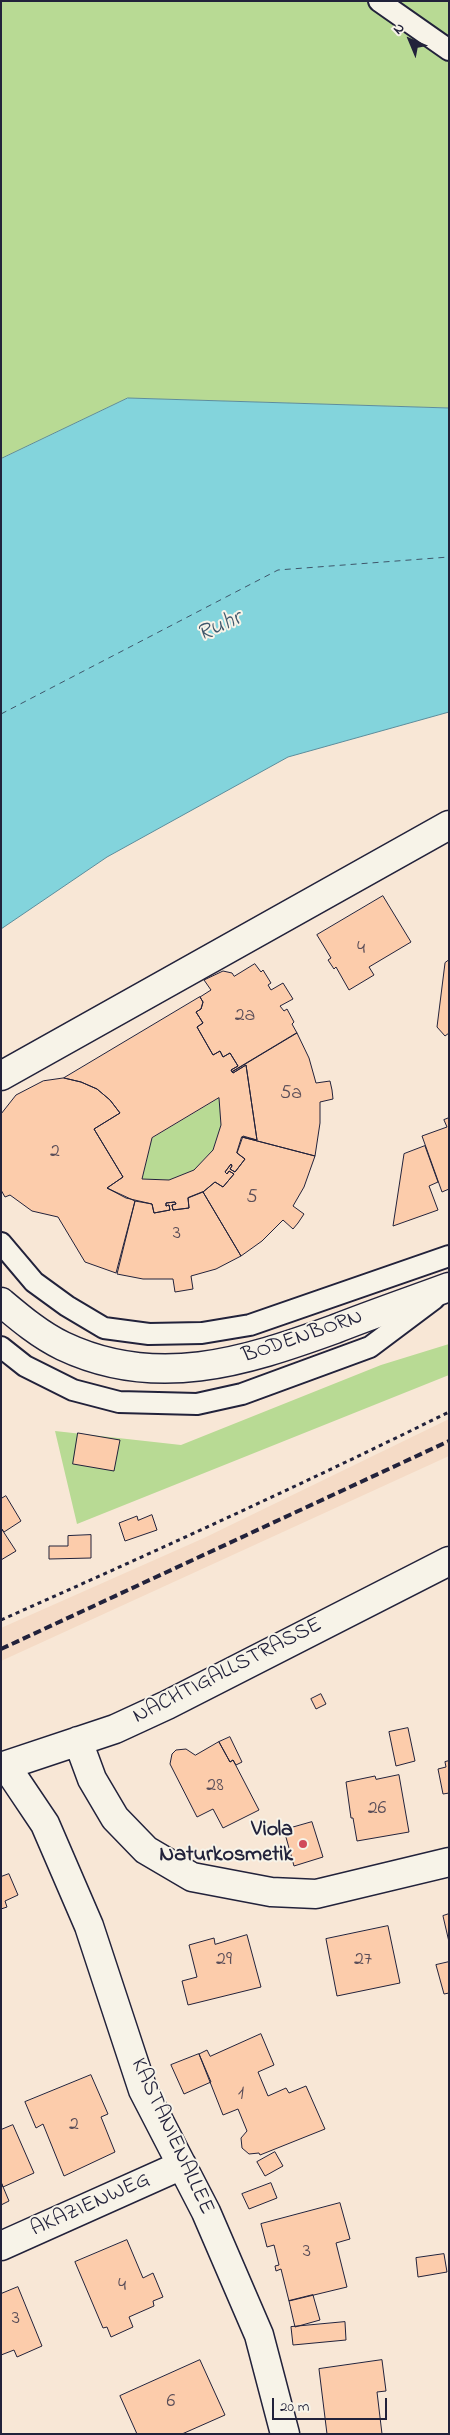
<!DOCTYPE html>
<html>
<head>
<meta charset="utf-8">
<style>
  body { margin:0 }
  #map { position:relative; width:450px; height:2435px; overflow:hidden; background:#f8e7d6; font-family:"Indie Flower",sans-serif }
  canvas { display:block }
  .frame { position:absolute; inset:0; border:2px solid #22223b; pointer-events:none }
  .north { position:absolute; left:385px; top:15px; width:50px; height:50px; -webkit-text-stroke:4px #f7f3e8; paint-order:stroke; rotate:315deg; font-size:14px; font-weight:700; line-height:20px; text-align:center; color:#22223b }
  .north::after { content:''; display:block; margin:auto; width:18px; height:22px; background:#22223b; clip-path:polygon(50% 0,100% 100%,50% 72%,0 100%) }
  .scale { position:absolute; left:272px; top:2398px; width:115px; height:22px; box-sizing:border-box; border:2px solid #22223b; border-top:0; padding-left:6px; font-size:15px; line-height:18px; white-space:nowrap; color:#22223b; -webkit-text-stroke:4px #f7f3e8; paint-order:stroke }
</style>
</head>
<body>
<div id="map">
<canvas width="450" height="2435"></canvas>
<div class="frame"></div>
<div class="north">N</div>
<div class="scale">20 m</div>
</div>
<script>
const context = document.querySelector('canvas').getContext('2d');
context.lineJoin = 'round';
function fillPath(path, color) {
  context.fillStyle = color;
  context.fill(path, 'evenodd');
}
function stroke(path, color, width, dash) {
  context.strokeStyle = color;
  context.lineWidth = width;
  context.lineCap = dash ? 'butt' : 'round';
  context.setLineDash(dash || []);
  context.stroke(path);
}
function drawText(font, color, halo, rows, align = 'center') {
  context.font = font + ' "Indie Flower",sans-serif';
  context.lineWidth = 4;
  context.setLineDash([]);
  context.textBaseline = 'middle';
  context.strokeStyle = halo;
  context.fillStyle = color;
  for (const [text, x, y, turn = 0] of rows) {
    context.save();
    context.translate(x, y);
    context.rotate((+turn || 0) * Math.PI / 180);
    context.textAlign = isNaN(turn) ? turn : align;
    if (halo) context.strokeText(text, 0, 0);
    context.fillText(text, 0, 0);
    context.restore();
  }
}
fillPath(new Path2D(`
  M449 1419V1456L1 1661V1628L204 1538Z`), '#f5dbc6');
fillPath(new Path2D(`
  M1 1H449V408L128 398 1 459Z
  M219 1098 221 1125 213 1150 194 1170 169 1180 142 1179 152 1138Z
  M449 1344V1375L77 1524 55 1431 181 1445 381 1365Z`), '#b8da94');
const water = new Path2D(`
  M128 398 449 408V712L288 757 107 857 1 929V459Z`);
fillPath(water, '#83d4dc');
stroke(water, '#5c8d9c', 1);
stroke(new Path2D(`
  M1 714 278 570 449 557`), '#3f576b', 1, [6, 5]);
const building = new Path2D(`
  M383 896 411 942 369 967 374 975 349 990 336 967 334 969 328 960 331 958 317 935Z
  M449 960V1033L445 1036 437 1027 445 963Z
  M255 964 261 972 263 970 271 983 268 985 271 990 283 983 293 999 280 1006 284 1011 287 1009 294 1022 292 1024 297 1033 232 1072 231 1070 238 1066 230 1053 223 1057 220 1051 213 1055 197 1027 203 1023 196 1012 201 1009 203 1002 200 997 211 990 204 980 223 971 232 973 234 976Z
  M200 997 203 1002 201 1009 196 1012 203 1023 197 1027 213 1055 220 1051 223 1057 230 1053 238 1066 231 1070 233 1073 246 1065 257 1140 243 1136 237 1153 245 1159 235 1172 230 1169 232 1166 231 1164 225 1172 227 1174 229 1171 234 1174 223 1187 215 1182 203 1192 188 1198 189 1208 173 1210 172 1205 176 1204 175 1202 166 1203V1206L169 1205 170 1210 154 1213 152 1204 126 1198 107 1188 123 1177 94 1129 120 1113 110 1100 97 1089 81 1082 64 1078ZM219 1098 221 1125 213 1150 194 1170 169 1180 142 1179 152 1138Z
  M297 1033 309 1058 316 1083 330 1081 332 1090 333 1099 320 1102V1123L315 1156 242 1137 257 1140 246 1065 233 1073 232 1072Z
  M64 1078 81 1082 97 1089 110 1100 120 1113 94 1129 123 1177 107 1188 135 1201 116 1273 85 1262 58 1217 32 1211 10 1195 5 1197 1 1190V1114L16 1095 43 1081Z
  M449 1118V1189L442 1192 422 1136 447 1127 444 1120Z
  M242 1137 315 1156 304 1187 293 1206 304 1214 298 1223 293 1229 283 1220 262 1241 241 1256 203 1192 215 1182 223 1187 234 1174 229 1171 227 1174 225 1172 231 1164 232 1166 230 1169 235 1172 245 1159 237 1153Z
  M425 1146 438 1182 429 1186 438 1210 393 1226 404 1154Z
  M203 1192 241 1256 216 1269 191 1276 193 1289 175 1292 173 1279H143L117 1274 135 1201 152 1204 154 1213 170 1210 169 1205 166 1206V1203L175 1202 176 1204 172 1205 173 1210 189 1208 188 1198Z
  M78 1433 120 1440 114 1471 73 1464Z
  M6 1496 21 1521 4 1532 1 1528V1499Z
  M152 1515 157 1530 125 1541 119 1523 137 1516 138 1520Z
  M1 1528 16 1551 1 1560Z
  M91 1535V1558L49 1559V1546H68V1536Z
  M321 1694 326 1704 316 1709 311 1699Z
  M408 1728 415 1761 396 1766 389 1732Z
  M230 1737 242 1762 236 1765 233 1760 230 1762 219 1742Z
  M219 1742 230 1762 233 1760 259 1810 223 1828 213 1809 197 1817 170 1764 172 1754 176 1750 186 1749 195 1755Z
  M449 1761V1793L443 1794 438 1769 446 1767 445 1762Z
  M399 1775 409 1832 357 1841 353 1818H351L346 1782 375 1776 376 1779Z
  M312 1822 323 1857 294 1866 284 1830Z
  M9 1874 18 1895 5 1901 7 1907 1 1909V1877Z
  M449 1914V1942L443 1916Z
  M388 1926 400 1983 337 1996 326 1939Z
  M247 1935 261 1987 188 2005 182 1981 197 1977 189 1945 214 1938 215 1944Z
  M449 1962V1993L444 1994 436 1965Z
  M261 2034 274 2065 258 2072 268 2096 286 2088 289 2093 306 2086 325 2129 260 2155 259 2153 249 2154 242 2148 241 2138 247 2131 238 2109 223 2115 199 2054 207 2050 210 2056Z
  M199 2054 211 2082 184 2094 171 2065Z
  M91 2075 108 2114 101 2117 115 2152 64 2176 43 2124 36 2128 25 2102Z
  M13 2125 34 2173 3 2187 1 2182V2130Z
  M275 2152 283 2166 265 2176 257 2162Z
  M1 2182 9 2201 1 2205Z
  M271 2183 277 2198 249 2209 242 2194Z
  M340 2203 350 2239 336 2243 347 2287 289 2301 281 2269 276 2271 275 2266 279 2265 274 2245 267 2247 261 2224Z
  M127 2240 143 2278 153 2273 163 2297 153 2301 154 2306 129 2317 133 2327 111 2337 107 2327 103 2328 75 2262Z
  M444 2254 447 2272 418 2277 416 2258Z
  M18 2287 42 2346 17 2357 14 2350 1 2355V2294Z
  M313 2295 320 2320 295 2327 289 2301Z
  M345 2322 346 2340 293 2345 291 2327Z
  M200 2360 225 2415 182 2434H137L120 2396Z
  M382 2360 386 2391 377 2392 382 2434H327L319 2369Z`);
fillPath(building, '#fcccab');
stroke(building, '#22223b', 1);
const service = new Path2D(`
  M379 1 449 50
  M1 1243 34 1282 67 1306 104 1328 149 1334 202 1333 250 1325 449 1256
  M1 1347 25 1366 73 1390 119 1402 197 1404 242 1394 370 1347 434 1299`);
const minor = new Path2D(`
  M1 1076 449 825
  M78 1741 92 1779 115 1818 146 1850 192 1877 271 1892 316 1894 449 1862
  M6 1766 45 1824 89 1926 143 2090 206 2212 259 2335 285 2434
  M1 1767 115 1729 167 1705 449 1561
  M1 2246 182 2165`);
const secondary = new Path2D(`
  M1 1302C20 1318 40 1335 63 1346 156 1390 244 1362 335 1329 373 1314 411 1301 449 1287`);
stroke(service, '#22223b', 24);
stroke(minor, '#22223b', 31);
stroke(secondary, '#22223b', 31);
stroke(new Path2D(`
  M1 1620C152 1553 301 1485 449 1412`), '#22223b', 3, [4, 4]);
stroke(service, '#f7f3e8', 20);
stroke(minor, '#f7f3e8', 28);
stroke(secondary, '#f7f3e8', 28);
stroke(new Path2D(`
  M1 1649 449 1441`), '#22223b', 4, [8, 4]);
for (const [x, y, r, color] of [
  [303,1844,5,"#d1495b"]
]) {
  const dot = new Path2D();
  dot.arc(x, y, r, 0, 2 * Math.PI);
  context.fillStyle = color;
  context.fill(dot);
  stroke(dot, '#f7f3e8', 2);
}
drawText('20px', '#584c57', null, [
  ["4",361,950],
  ["2a",245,1017],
  ["5a",291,1095],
  ["2",55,1153],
  ["5",252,1199],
  ["3",177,1235],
  ["28",215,1787],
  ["26",377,1810],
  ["29",224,1961],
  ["27",363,1961],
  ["1",241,2095],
  ["2",74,2126],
  ["3",307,2253],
  ["4",122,2287],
  ["3",16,2320],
  ["6",171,2403]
]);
drawText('22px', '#22223b', '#f7f3e8', [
  ["BODENBORN",303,1338,-19],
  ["NACHTIGALLSTRASSE",228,1672,-27],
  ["KASTANIENALLEE",171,2137,65],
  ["AKAZIENWEG",91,2206,-24]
]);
drawText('bold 22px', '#22223b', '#f7f3e8', [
  ["Viola",293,1831],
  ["Naturkosmetik",293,1856]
], 'right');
drawText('italic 24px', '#3f576b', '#f7f3e8', [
  ["Ruhr",220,628,-24]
]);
</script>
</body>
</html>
